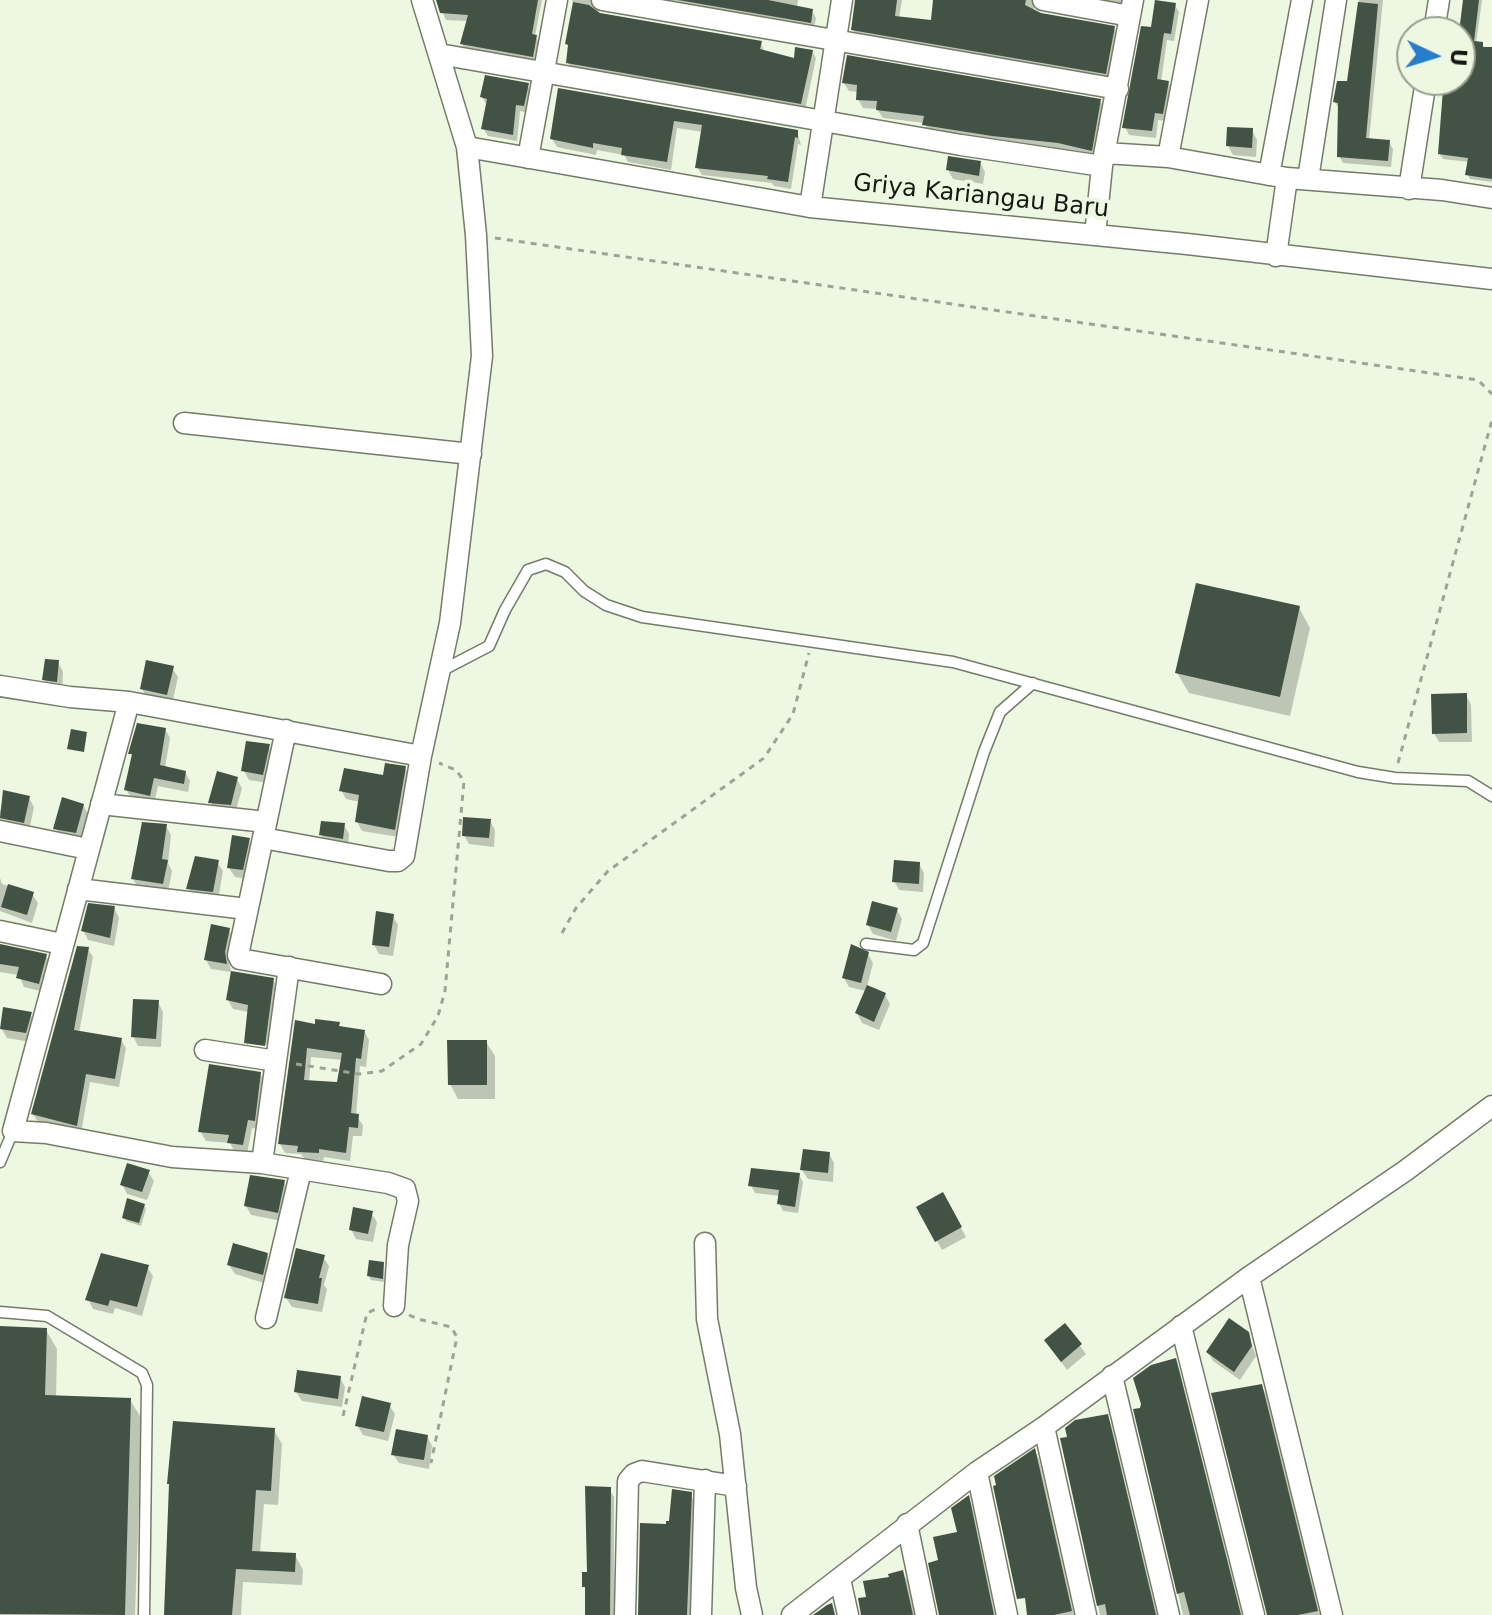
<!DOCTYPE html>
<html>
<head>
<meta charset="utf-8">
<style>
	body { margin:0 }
	#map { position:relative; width:1492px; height:1615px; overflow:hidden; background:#edf7e1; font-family:"DejaVu Sans",sans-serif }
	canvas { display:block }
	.north { position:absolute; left:1396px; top:16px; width:80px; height:80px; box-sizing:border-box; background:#edf7e1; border:2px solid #979e8e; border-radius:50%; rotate:94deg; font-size:22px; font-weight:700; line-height:32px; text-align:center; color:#161911 }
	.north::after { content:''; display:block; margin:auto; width:28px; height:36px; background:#267dca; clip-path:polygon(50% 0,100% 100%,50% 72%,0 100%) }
</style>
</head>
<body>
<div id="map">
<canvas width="1492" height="1615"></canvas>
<div class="north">U</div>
</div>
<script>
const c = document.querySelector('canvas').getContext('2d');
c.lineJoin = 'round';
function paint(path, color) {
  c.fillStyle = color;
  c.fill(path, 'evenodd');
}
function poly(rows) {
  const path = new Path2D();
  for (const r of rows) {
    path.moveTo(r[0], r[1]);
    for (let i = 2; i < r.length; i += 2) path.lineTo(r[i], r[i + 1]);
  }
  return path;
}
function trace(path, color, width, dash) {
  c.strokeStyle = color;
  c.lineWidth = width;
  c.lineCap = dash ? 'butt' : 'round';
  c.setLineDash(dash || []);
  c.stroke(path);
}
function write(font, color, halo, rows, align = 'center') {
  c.font = font + ' "DejaVu Sans",sans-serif';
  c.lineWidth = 8;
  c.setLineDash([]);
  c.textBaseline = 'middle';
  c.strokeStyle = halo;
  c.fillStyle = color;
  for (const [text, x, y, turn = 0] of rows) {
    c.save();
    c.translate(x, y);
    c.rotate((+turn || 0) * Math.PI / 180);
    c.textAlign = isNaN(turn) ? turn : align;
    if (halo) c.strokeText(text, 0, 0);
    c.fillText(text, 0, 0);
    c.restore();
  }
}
paint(poly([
	[437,0,542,0,535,36,540,44,536,63,466,51,462,44,468,21,446,20],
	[572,0,595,0,592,7,594,12,761,43,764,52,795,60,812,51,816,58,805,110,573,70,568,63,574,6],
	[646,0,798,0,797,8,812,11,816,18,814,29],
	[856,0,902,0,899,18,932,22,935,0,1039,0,1034,6,1034,10,1039,14,1114,28,1118,36,1110,81,857,37,853,29],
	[1079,0,1127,0,1124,8],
	[1359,0,1383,0,1369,140,1389,142,1393,149,1391,167,1343,163,1339,156,1339,109,1335,102,1349,83],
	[1464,0,1482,0,1476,43,1482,44,1485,49,1492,49,1492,182,1470,179,1467,174,1469,162,1443,159,1440,154,1451,80,1460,80,1460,32,1449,32,1450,28,1461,29],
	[1175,5,1179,12,1174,41,1167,40,1161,82,1168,82,1172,90,1167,121,1158,120,1156,138,1129,135,1125,127,1153,29],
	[844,83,1100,101,1105,110,1096,158,929,133,925,123,883,118,877,109,863,108,858,99,858,92,849,91],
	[527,85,532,92,528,113,520,111,517,141,488,136,483,128,486,104,482,97],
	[560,91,797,132,801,145,798,144,791,189,774,186,772,183,702,175,697,167,703,132,677,128,671,170,628,162,624,155,597,150,596,155,557,147,552,139],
	[1252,130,1257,140,1256,157,1233,155,1228,146],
	[980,163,985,172,983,184,953,179,948,170],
	[1299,608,1310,628,1290,716,1189,693,1177,673],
	[58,662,63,672,62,690,50,688,44,679],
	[172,668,178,677,172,704,147,698,142,689],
	[1466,695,1471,705,1472,742,1439,742,1434,733],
	[165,729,170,738,165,768,185,772,190,781,188,792,158,786,154,803,131,798,126,789,133,758,131,754],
	[268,746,274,755,268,783,249,780,244,771],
	[405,768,410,777,399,837,362,831,357,822,360,802,346,799,341,790,384,778],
	[236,778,242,788,235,814,216,811,211,802],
	[5,792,29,798,34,807,29,831,4,827,0,821,0,812],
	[83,805,88,814,80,842,61,837,55,828],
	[490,821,495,830,494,847,469,844,464,835],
	[344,825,349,834,348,848,327,844,321,835],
	[166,826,171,835,168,863,172,871,168,892,138,888,133,879],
	[248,840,254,849,247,879,235,877,229,868],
	[217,862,223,871,218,900,194,898,189,888],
	[919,864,924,873,923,892,899,890,894,881],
	[0,878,2,884,32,894,38,903,32,923,0,911],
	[114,908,119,918,114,946,88,940,83,930],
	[897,910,902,919,896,941,873,934,868,925],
	[392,915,398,925,393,956,379,954,374,945],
	[229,930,235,939,229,963,231,972,211,969,206,960],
	[0,946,46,956,51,965,44,992,24,987,19,975,0,972],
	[88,949,93,957,79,1033,121,1040,126,1048,119,1087,90,1082,81,1133,38,1122,33,1114],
	[868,954,873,963,867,987,885,995,890,1004,879,1030,862,1023,857,1013,866,991,849,987,844,978],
	[273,980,278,989,270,1045,248,1042,248,1046,270,1049,269,1054,251,1051,246,1042,249,1012,233,1009,228,1000],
	[158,1002,163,1012,161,1047,138,1046,133,1036],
	[30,1014,36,1023,31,1042,7,1038,1,1028],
	[296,1023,316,1026,338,1024,341,1028,364,1031,369,1040,366,1067,360,1066,356,1116,363,1125,362,1136,353,1136,350,1161,324,1157,323,1161,305,1160,301,1154,285,1153,280,1144],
	[311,1057,343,1060,339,1084,309,1082],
	[486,1042,495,1056,495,1099,458,1099,450,1084],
	[260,1074,266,1083,259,1129,252,1128,247,1154,235,1152,230,1143,206,1141,200,1131],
	[829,1154,834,1163,833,1182,808,1179,802,1170],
	[148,1172,154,1181,147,1200,127,1194,122,1184],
	[799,1175,803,1182,798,1213,783,1211,779,1203,780,1196,755,1193,751,1185],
	[284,1182,289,1191,282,1221,251,1215,246,1206],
	[942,1194,966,1237,942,1250,918,1207],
	[144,1205,146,1209,141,1226,126,1221,124,1217],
	[371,1213,377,1222,373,1242,356,1239,351,1229],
	[267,1254,272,1264,267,1284,235,1274,229,1265],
	[323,1257,329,1266,324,1285,327,1289,322,1312,292,1307,286,1298],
	[383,1264,384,1282,371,1280,369,1276],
	[147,1267,153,1276,142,1316,115,1308,113,1314,93,1309,88,1299],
	[1065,1326,1086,1354,1067,1370,1046,1341],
	[0,1328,46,1330,57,1349,56,1398,130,1400,142,1419,135,1615,0,1615],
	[1248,1334,1256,1356,1240,1380,1213,1361,1208,1352],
	[1175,1360,1179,1368,1242,1615,1183,1615,1136,1410,1141,1409],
	[340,1378,345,1387,342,1407,302,1401,296,1392],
	[1261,1386,1266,1394,1320,1615,1268,1615],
	[389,1405,395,1414,388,1441,363,1435,357,1425],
	[1107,1416,1111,1424,1157,1615,1100,1615,1062,1440],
	[274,1430,282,1444,278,1505,264,1504,260,1553,295,1555,303,1570,302,1585,243,1582,241,1615,165,1615],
	[427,1436,432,1446,429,1469,399,1463,393,1454],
	[1035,1451,1039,1459,1074,1615,1034,1615],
	[609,1489,614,1497,614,1615,587,1615,587,1591,584,1586],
	[690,1494,695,1502,690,1615,639,1615,668,1526],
	[968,1498,972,1505,995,1615,940,1615,941,1562,960,1533],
	[902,1572,907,1580,915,1615,862,1615,868,1598]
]), '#0003');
paint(poly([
	[436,0,538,0,532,34,537,35,533,57,460,44,468,15,440,13],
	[678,0,768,0,813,9,811,23],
	[855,0,897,0,895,16,931,20,933,0,1026,0,1025,5,1041,13,1115,26,1106,74,851,30],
	[1155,0,1176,3,1171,34,1164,33,1157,79,1169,81,1163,114,1155,113,1152,131,1122,128,1141,26,1151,27],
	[1463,0,1479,0,1474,41,1483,42,1483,47,1492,47,1492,179,1465,175,1468,158,1438,154,1443,89,1449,89,1449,80,1460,80,1459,32],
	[573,2,589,5,600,13,762,41,760,49,794,58,795,47,813,50,801,104,566,63,568,45,565,44],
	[1358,2,1378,4,1366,138,1390,140,1388,161,1337,157,1338,103,1333,102,1337,81,1347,81],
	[847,55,1101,99,1092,151,1058,143,992,136,922,125,924,116,876,110,877,101,856,100,857,85,842,83],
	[485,75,529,83,524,106,516,105,513,135,481,129,487,99,480,97],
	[558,88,798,130,798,138,795,137,788,182,767,179,768,176,695,168,702,125,674,121,667,162,621,155,622,148,593,143,593,148,550,139],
	[1227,127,1253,128,1252,148,1226,146],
	[948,156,981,161,979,176,946,170],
	[1196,583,1300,606,1280,697,1175,673],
	[45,659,59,660,57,682,42,680],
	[146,660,174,666,167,695,140,689],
	[1467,693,1467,733,1432,734,1431,694],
	[137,723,166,728,160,765,186,771,184,784,154,778,150,796,124,790,132,754,128,754],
	[71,729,87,732,84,752,67,749],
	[246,741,270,744,263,775,241,771],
	[385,763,406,766,395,830,355,822,359,795,339,791,344,768,383,775],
	[217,771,238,777,231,805,208,803],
	[3,790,30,796,24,823,0,818],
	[62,797,84,804,76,833,53,829],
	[463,817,491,819,489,838,462,836],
	[321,821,345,823,343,839,319,835],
	[142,822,167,824,162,859,168,860,163,884,131,879],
	[232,835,250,838,243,870,227,868],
	[195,856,219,860,213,892,186,889],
	[894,860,920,862,919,884,892,882],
	[8,884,34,892,27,915,1,907],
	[872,901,898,908,891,932,866,925],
	[88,903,115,906,110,938,81,931],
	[376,911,394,914,389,947,372,945],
	[211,924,230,928,225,952,227,964,204,960],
	[0,944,47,954,39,984,16,978,19,967,0,964],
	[851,944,869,952,861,983,842,978],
	[77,946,89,947,74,1030,122,1038,115,1079,86,1074,77,1126,31,1114],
	[231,971,274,978,265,1046,244,1043,248,1005,226,1000],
	[867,985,886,993,874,1022,855,1013],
	[133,999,159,1000,156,1039,131,1037],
	[3,1007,32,1012,26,1033,0,1029],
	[315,1019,340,1022,339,1026,365,1030,361,1059,356,1058,351,1113,359,1114,358,1128,349,1127,346,1153,319,1149,319,1153,297,1152,298,1146,278,1144,295,1020,315,1024],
	[307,1048,342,1053,337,1082,304,1080],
	[447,1040,487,1040,487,1085,448,1085],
	[209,1064,261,1072,255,1121,248,1120,243,1145,227,1143,229,1135,198,1132],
	[803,1149,830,1152,828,1173,800,1170],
	[127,1163,150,1170,142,1192,120,1185],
	[751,1168,800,1173,795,1207,777,1204,779,1190,748,1186],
	[250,1175,285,1180,278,1213,244,1206],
	[943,1192,962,1227,935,1242,916,1207],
	[127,1198,145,1204,139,1223,122,1218],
	[353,1207,373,1211,368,1234,349,1230],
	[233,1243,268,1253,263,1275,227,1265],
	[296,1248,325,1255,319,1278,322,1278,318,1304,284,1298],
	[101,1253,149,1265,137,1307,110,1300,108,1306,85,1300],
	[369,1260,384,1262,383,1279,367,1276],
	[1229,1318,1249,1332,1252,1346,1234,1372,1206,1352],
	[1065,1323,1082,1344,1061,1362,1044,1340],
	[0,1326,47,1328,45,1395,131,1398,125,1615,0,1614],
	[1176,1358,1241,1615,1190,1615,1184,1592,1177,1594,1133,1409,1140,1408,1141,1404,1133,1378,1151,1365],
	[297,1370,341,1376,338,1399,294,1392],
	[1262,1384,1318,1611,1298,1615,1267,1615,1211,1393],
	[362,1396,391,1403,384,1432,355,1426],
	[1108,1414,1156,1615,1107,1615,1105,1604,1097,1606,1060,1438,1067,1437,1065,1428,1075,1420],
	[173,1421,275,1428,271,1491,256,1490,252,1551,296,1553,295,1572,236,1569,232,1615,164,1615,169,1484,167,1484],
	[396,1429,428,1435,424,1460,391,1455],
	[1035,1448,1072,1611,1054,1615,1027,1615,1025,1598,1017,1599,993,1486,996,1485,994,1476],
	[585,1486,611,1487,610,1615,585,1615,585,1587,582,1587,582,1572,587,1572],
	[672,1489,692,1492,687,1615,638,1615,640,1523,666,1524,666,1521,669,1521],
	[969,1495,994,1615,939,1615,928,1563,938,1560,933,1537,957,1532,951,1508],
	[903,1570,913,1615,861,1615,858,1598,866,1597,863,1581,889,1577,888,1574],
	[832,1603,835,1615,813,1615,827,1605]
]), '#425245');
const lane = poly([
	[439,672,489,646,505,610,528,570,546,564,565,572,584,591,606,605,642,617,953,662,1358,772,1395,778,1468,781,1492,796],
	[866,944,914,950,923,943,984,752,1000,712,1033,683],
	[0,1162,13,1131],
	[0,1312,47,1316,142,1373,147,1385,144,1615]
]);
const street = poly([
	[602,0,1118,89],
	[1043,0,1130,16],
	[1434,32,1439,0],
	[439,54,961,145,1102,166],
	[467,147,810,207,1187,244,1492,279],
	[1105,153,1168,157,1287,178,1442,190,1492,198],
	[1168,157,1198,0],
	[528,158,557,0],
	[1269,175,1302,0],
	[1308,179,1336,0],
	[1409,189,1426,80],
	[810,207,842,0],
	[1095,235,1102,166,1133,0],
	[1276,256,1287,178],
	[184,423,471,454],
	[0,686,70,697,129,702],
	[286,730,238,955,240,959,381,984],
	[101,804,266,822],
	[0,831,88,849],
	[263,838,389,861,398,861,404,856,421,756,450,623,482,356,476,235,467,147,422,0],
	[78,889,247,909],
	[0,931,62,944],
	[205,1050,276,1061],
	[262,1163,289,967],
	[705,1243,707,1319,730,1434,746,1588,752,1615],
	[1249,1277,1332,1615],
	[394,1306,398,1245,408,1201,405,1189,388,1183,262,1163,172,1157,46,1133,13,1131,129,702,421,756],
	[266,1318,301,1170],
	[1181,1326,1254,1615],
	[1112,1376,1169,1615],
	[1044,1427,1086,1615],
	[977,1472,1007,1615],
	[907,1524,926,1615],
	[840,1579,848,1615],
	[625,1615,628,1481,634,1474,642,1471,736,1486],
	[701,1615,705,1480],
	[792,1615,977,1472,1044,1427,1249,1277,1405,1171,1492,1106]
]);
trace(lane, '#747c69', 13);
trace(street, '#747c69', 23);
trace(poly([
	[495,238,1478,380,1492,394],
	[1398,763,1492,420],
	[562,933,576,908,608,871,764,758,793,714,809,653],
	[296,1064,359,1074,382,1071,421,1044,438,1016,445,991,464,781,456,770,439,763],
	[409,1315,418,1319,451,1327,457,1337,431,1463],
	[343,1416,367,1313,376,1309]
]), '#9da494', 3, [6, 6]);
trace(lane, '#fff', 10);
trace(street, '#fff', 20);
write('24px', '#161911', '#edf7e1', [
	["Griya Kariangau Baru",981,197,6]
]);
</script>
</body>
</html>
